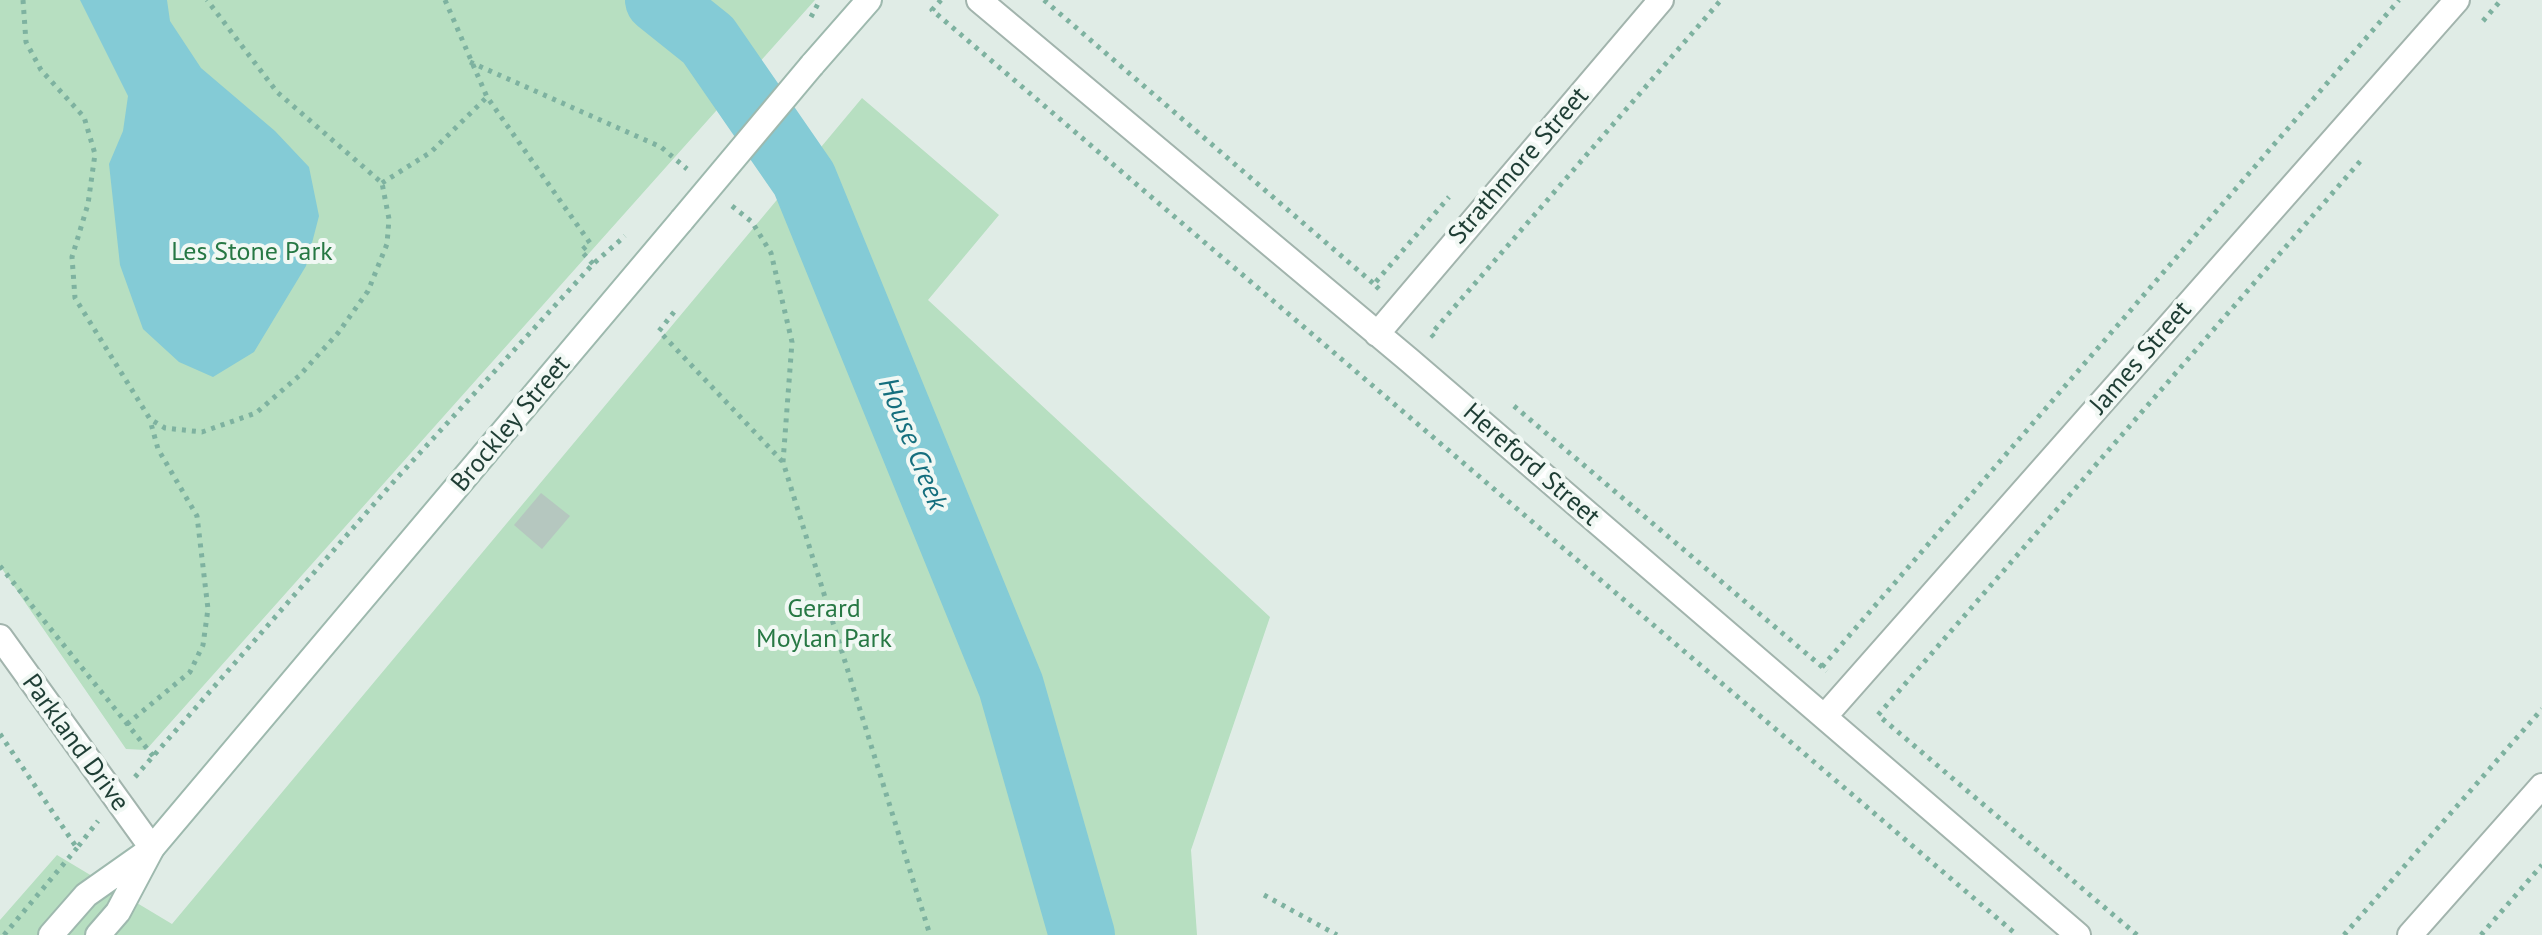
<!DOCTYPE html>
<html>
<head>
<meta charset="utf-8">
<style>
	body { margin:0 }
	canvas { display:block; background:#e0ece6 }
</style>
</head>
<body>
<canvas width="2542" height="935"></canvas>
<script>
const c = document.querySelector('canvas').getContext('2d');
c.lineJoin = 'round';
function paint(path, color) {
  c.fillStyle = color;
  c.fill(path, 'evenodd');
}
function poly(rows) {
  const path = new Path2D();
  for (const r of rows) {
    path.moveTo(r[0], r[1]);
    for (let i = 2; i < r.length; i += 2) path.lineTo(r[i], r[i + 1]);
  }
  return path;
}
function trace(path, color, width, dash) {
  c.strokeStyle = color;
  c.lineWidth = width;
  c.lineCap = dash ? 'butt' : 'round';
  c.setLineDash(dash || []);
  c.stroke(path);
}
function write(font, color, halo, rows, align = 'center') {
  c.font = font + ' "PT Sans",sans-serif';
  c.lineWidth = 8;
  c.setLineDash([]);
  c.textBaseline = 'middle';
  c.strokeStyle = halo;
  c.fillStyle = color;
  for (const [text, x, y, turn = 0] of rows) {
    c.save();
    c.translate(x, y);
    c.rotate((+turn || 0) * Math.PI / 180);
    c.textAlign = isNaN(turn) ? turn : align;
    if (halo) c.strokeText(text, 0, 0);
    c.fillText(text, 0, 0);
    c.restore();
  }
}
paint(poly([
	[0,0,815,0,146,750,126,749,0,566],
	[862,98,999,215,928,300,1270,617,1191,850,1197,935,0,935,0,920,57,855,172,924]
]), '#b7dfc1');
paint(poly([
	[80,0,167,0,170,21,201,68,275,131,309,167,319,216,306,266,254,352,213,377,179,362,143,329,120,265,109,164,123,131,128,96]
]), '#84cbd6');
trace(poly([
	[658,0,708,40,804,179,1011,686,1082,935]
]), '#84cbd6', 66);
paint(poly([
	[541,493,570,516,542,549,514,525]
]), '#b5c7bf');
const minor = poly([
	[979,0,1409,360,2078,935],
	[1377,334,1661,0],
	[1825,716,2457,0]
]);
const tertiary = poly([
	[0,637,152,848],
	[2410,935,2542,786]
]);
const secondary = poly([
	[812,65,869,0],
	[51,935,86,895,147,852],
	[98,935,118,912,152,848,682,220]
]);
trace(minor, '#a2b4ad', 28);
trace(tertiary, '#a2b4ad', 28);
trace(secondary, '#9eb9ae', 28);
trace(poly([
	[23,0,26,42,41,70,84,117,95,154,88,204,72,257,75,298,150,419,165,428,202,432,256,413,300,375,338,333,368,291,387,244,389,219,382,183,277,92,207,0],
	[445,0,487,97,590,243,581,251,593,264],
	[941,0,932,10,2017,935],
	[1044,0,1374,284],
	[811,17,820,0],
	[2483,21,2501,0],
	[470,62,661,147,687,169],
	[382,183,431,152,487,97],
	[732,206,752,222,771,253,792,342,783,462,930,935],
	[1379,289,1374,284,1449,197],
	[674,312,659,331,782,461],
	[1434,337,1431,334,1721,0],
	[1514,406,1827,671],
	[0,566,153,756],
	[1822,667,2399,0],
	[127,724,190,672,203,645,208,609,197,516,158,449,150,420],
	[0,734,77,848,98,821],
	[135,777,396,479,593,264,625,236],
	[1264,895,1337,935],
	[4,935,77,848],
	[2137,935,1878,715,2363,158],
	[2344,935,2542,709],
	[2481,935,2542,865]
]), '#7eb2a0', 5, [4, 6]);
trace(minor, '#fff', 24);
trace(tertiary, '#fff', 24);
trace(secondary, '#fff', 24);
const secondaryBridge = poly([
	[682,220,812,65]
]);
trace(secondaryBridge, '#9eb9ae', 28, []);
trace(secondaryBridge, '#fff', 24);
write('26px', '#1f3e35', '#f1f8f4', [
	["Strathmore Street",1519,166,-49],
	["James Street",2141,358,-49],
	["Brockley Street",511,424,-50],
	["Hereford Street",1531,465,41],
	["Parkland Drive",75,743,54]
]);
write('26px', '#277844', '#f1f8f4', [
	["Les Stone Park",252,253],
	["Gerard",824,610],
	["Moylan Park",824,640]
]);
write('italic 28px', '#156f7e', '#f1f8f4', [
	["House Creek",912,444,68]
]);
</script>
</body>
</html>
